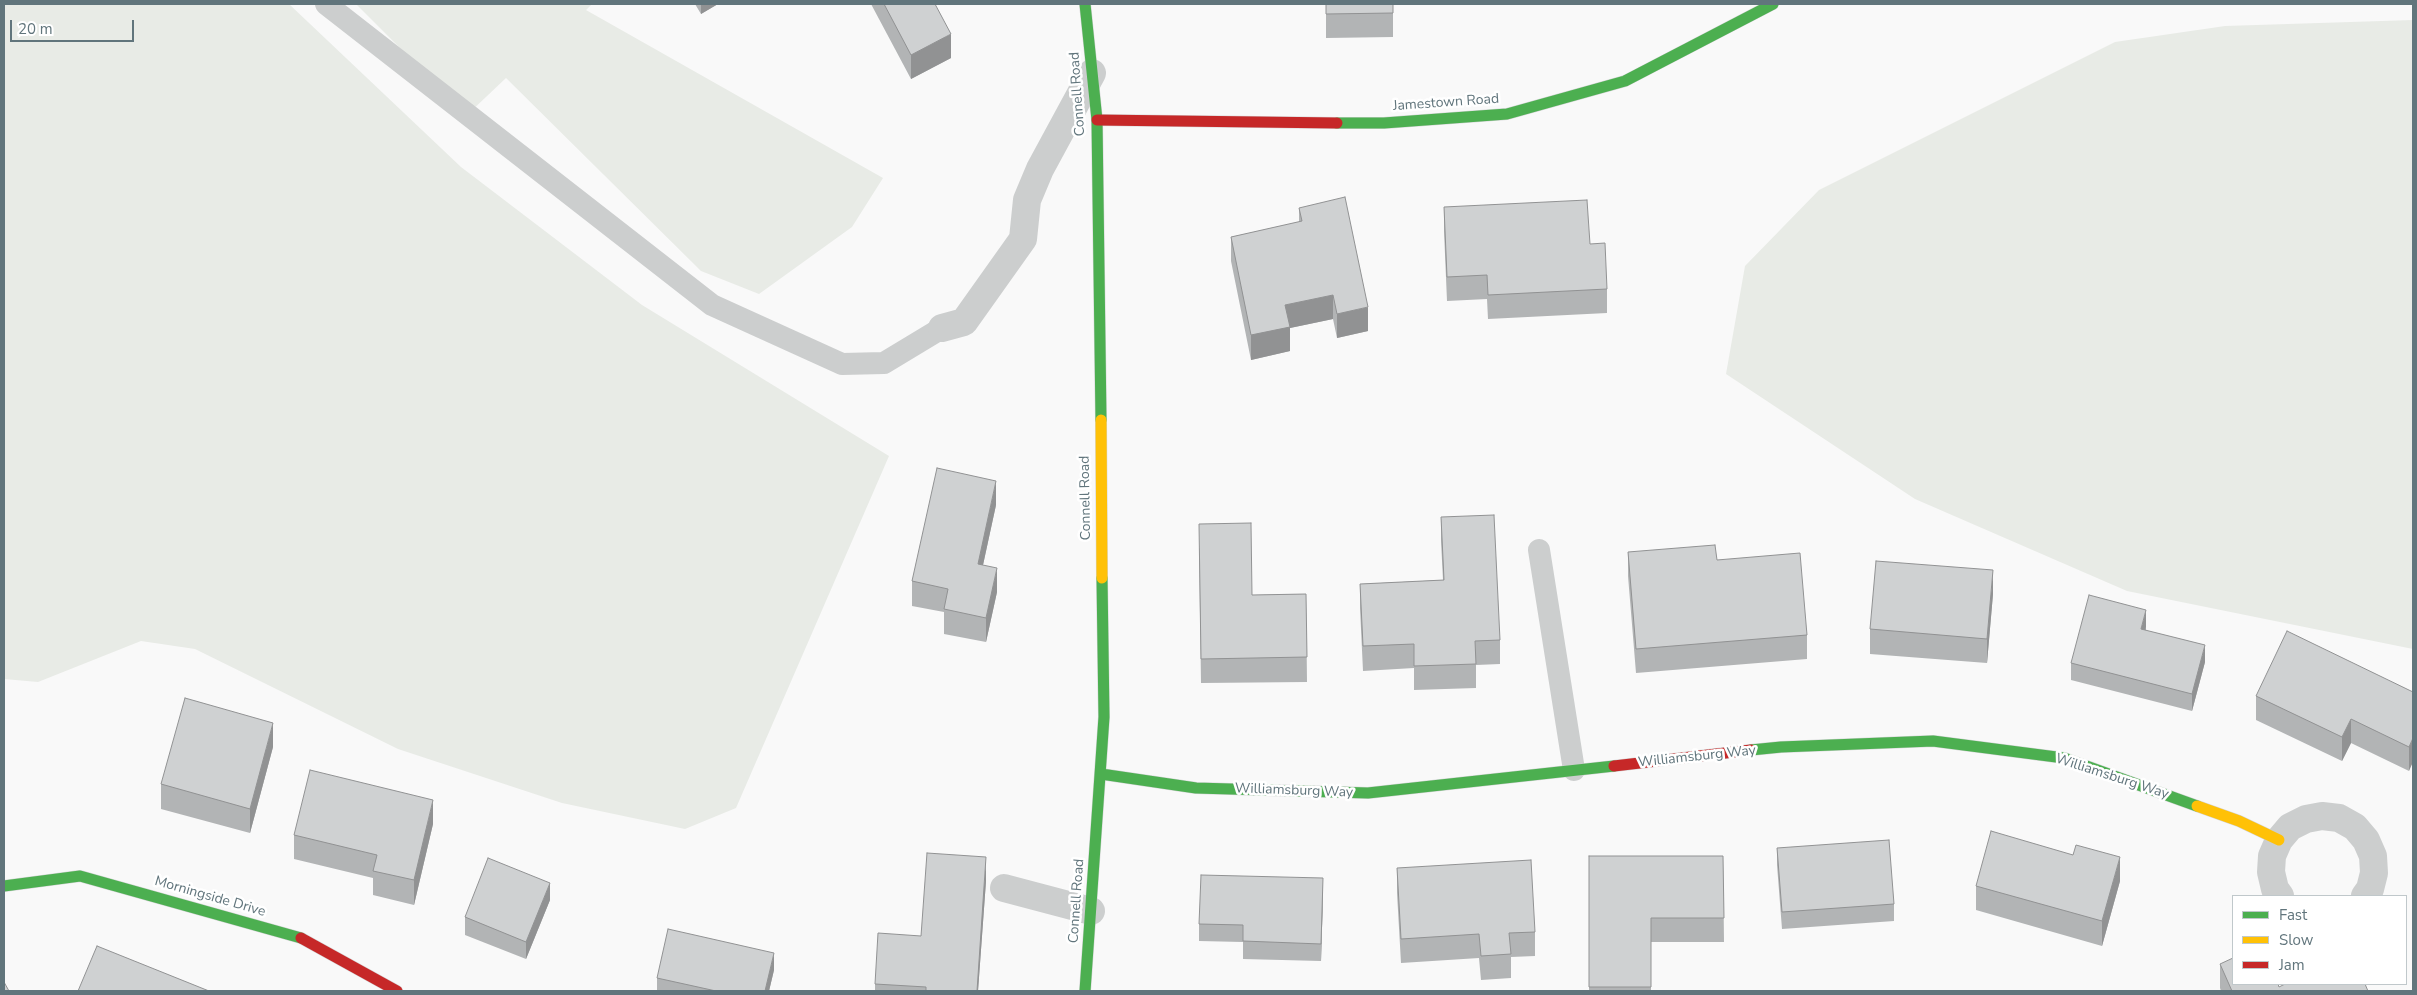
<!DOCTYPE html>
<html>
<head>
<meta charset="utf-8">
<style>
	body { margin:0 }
	#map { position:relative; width:2417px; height:995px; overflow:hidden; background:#f9f9f9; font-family:"Nunito Sans",sans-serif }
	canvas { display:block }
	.frame { position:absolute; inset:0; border:5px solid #61757c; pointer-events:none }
	.legend { position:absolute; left:2232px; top:895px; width:175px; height:90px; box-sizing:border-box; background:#fff; border:1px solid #c0c8cb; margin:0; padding:6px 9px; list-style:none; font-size:15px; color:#61757c }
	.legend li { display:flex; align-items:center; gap:10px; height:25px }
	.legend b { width:25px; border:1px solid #c0c8cb }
	.scale { position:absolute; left:10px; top:20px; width:124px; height:22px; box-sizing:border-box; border:2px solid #61757c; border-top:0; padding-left:6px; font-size:15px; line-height:18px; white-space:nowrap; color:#61757c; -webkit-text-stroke:4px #fff; paint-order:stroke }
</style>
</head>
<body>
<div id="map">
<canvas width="2417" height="995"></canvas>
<div class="frame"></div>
<ul class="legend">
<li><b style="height:6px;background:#4caf50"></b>Fast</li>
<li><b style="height:6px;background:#ffc107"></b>Slow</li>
<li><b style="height:6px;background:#c62828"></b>Jam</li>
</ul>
<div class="scale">20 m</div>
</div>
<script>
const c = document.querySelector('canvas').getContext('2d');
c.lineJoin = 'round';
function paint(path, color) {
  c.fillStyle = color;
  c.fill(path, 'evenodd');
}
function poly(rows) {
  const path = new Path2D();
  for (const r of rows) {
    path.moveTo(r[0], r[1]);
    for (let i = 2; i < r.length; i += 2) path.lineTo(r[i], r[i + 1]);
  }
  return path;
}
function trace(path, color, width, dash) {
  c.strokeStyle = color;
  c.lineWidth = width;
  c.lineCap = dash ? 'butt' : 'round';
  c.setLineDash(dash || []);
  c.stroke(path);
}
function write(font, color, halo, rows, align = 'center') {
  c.font = font + ' "Nunito Sans",sans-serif';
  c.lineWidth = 5;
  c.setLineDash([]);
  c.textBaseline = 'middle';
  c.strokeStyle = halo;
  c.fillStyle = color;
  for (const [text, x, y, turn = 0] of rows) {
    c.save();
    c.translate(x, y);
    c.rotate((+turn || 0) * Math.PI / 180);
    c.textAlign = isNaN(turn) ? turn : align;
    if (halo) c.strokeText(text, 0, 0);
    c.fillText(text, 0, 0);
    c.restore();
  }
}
paint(poly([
	[4,4,289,4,461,167,642,305,889,456,736,808,685,829,562,803,398,749,195,649,141,641,38,682,4,679],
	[356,4,592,4,586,10,883,178,852,227,759,294,701,271,506,78,467,115],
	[2413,20,2413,649,2127,591,1915,499,1726,374,1745,266,1819,190,2115,42,2225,26]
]), '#e8ebe6');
const fast = poly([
	[1085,4,1097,120,1101,420],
	[1337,123,1384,123,1507,114,1625,81,1773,4],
	[1751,750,1781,747,1933,741,2064,758,2197,806],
	[1101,774,1196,788,1368,793,1614,766],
	[4,886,80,876,301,938],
	[1085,991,1104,717,1102,578]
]);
const slow = poly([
	[1101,420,1102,578],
	[2197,806,2239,821,2279,840]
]);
const jam = poly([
	[1097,120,1337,123],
	[1614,766,1751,750],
	[301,938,397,991]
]);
trace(fast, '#d4d5d6', 12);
trace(slow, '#d4d5d6', 12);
trace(jam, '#d4d5d6', 12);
trace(poly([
	[326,4,712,305,842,364,884,363,942,328],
	[1539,550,1574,770]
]), '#cccece', 22);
trace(poly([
	[942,328,964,322,1023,239,1027,200,1040,169,1092,73],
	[1004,888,1091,911],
	[2280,896,2275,889,2271,872,2272,856,2279,840,2290,827,2306,819,2322,816,2339,818,2355,827,2366,840,2373,856,2374,873,2370,889,2365,896]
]), '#cccece', 28);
trace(fast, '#4caf50', 11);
trace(slow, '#ffc107', 11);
trace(jam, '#c62828', 11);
paint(poly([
	[695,4,718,4,701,14],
	[871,4,935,4,951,58,911,79],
	[1326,4,1393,4,1393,37,1326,38],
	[1444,207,1590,244,1607,289,1607,313,1488,319,1487,299,1447,301,1444,231],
	[1299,208,1368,331,1337,338,1333,319,1290,328,1290,351,1251,360,1231,261,1231,237,1299,222],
	[996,505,983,565,997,592,986,642,944,634,944,612,912,606,912,581],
	[1441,517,1500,640,1500,664,1476,665,1476,688,1414,690,1414,668,1363,671,1360,608,1360,584,1443,580,1441,541],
	[1199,548,1252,595,1306,594,1307,682,1201,683],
	[1628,552,1717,560,1807,635,1807,659,1636,673,1628,576],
	[1993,594,1987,663,1870,654,1870,629],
	[2146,627,2146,630,2205,662,2192,711,2071,680,2071,663],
	[2413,692,2409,771,2351,743,2342,761,2256,720,2256,696],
	[273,747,250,833,161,809,161,784],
	[433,824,414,905,373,895,373,878,294,859,294,835],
	[1777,848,1894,904,1894,921,1782,929,1777,865],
	[1589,856,1723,856,1724,942,1651,942,1651,991,1589,991],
	[1397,868,1535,932,1535,956,1511,957,1511,978,1481,980,1479,958,1401,963,1397,893],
	[986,881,978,991,875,991,875,984,921,936],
	[2120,881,2102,946,1976,910,1976,886],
	[1323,895,1321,961,1243,959,1243,942,1199,941,1199,924],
	[550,900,526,959,465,935,465,917],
	[2220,964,2279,987,2368,991,2221,991,2220,988],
	[774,970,769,991,657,991,657,978]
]), '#b2b4b5');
paint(poly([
	[703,4,718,4,701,14,701,5],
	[951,34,951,58,911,79,911,55],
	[1333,295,1333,319,1290,328,1290,351,1251,360,1251,335,1285,305],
	[1368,307,1368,331,1337,338,1337,314],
	[996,481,996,505,978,588,978,564],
	[997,568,997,592,986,642,986,618],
	[1993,570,1993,594,1987,663,1987,639],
	[2146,610,2146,627,2141,646,2141,629],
	[2205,645,2205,662,2192,711,2192,694],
	[2351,719,2351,743,2342,761,2342,737],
	[273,723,273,747,250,833,250,809],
	[2413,738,2413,762,2409,771,2409,747],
	[433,800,433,824,414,905,414,880],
	[986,857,986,881,978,991,977,991],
	[2120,857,2120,881,2102,946,2102,921],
	[1323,878,1323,895,1321,961,1321,944],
	[550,883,550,900,526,959,526,942],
	[774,953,774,970,769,991,765,991]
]), '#919293');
const building = poly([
	[884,4,935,4,951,34,911,55,884,4],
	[1326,4,1393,4,1393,13,1326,14,1326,4],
	[1345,197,1368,307,1337,314,1333,295,1285,305,1290,327,1251,335,1231,237,1302,221,1299,208,1345,197],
	[1587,200,1590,244,1605,243,1607,289,1488,295,1487,275,1447,277,1444,207,1587,200],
	[937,468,996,481,978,564,997,568,986,618,944,609,948,589,912,581,937,468],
	[1494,515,1500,640,1475,641,1476,664,1414,666,1414,644,1363,646,1360,584,1444,580,1441,517,1494,515],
	[1251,523,1252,595,1306,594,1307,657,1201,659,1199,524,1251,523],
	[1715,545,1717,560,1800,553,1807,635,1636,649,1628,552,1715,545],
	[1876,561,1993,570,1987,639,1870,629,1876,561],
	[2089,595,2146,610,2141,629,2205,645,2192,694,2071,663,2089,595],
	[2287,631,2413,692,2413,738,2409,747,2351,719,2342,737,2256,696,2287,631],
	[185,698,273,723,250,809,161,784,185,698],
	[310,770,433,800,414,880,373,871,377,855,294,835,310,770],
	[1991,831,2073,855,2076,845,2120,857,2102,921,1976,886,1991,831],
	[1889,840,1894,904,1782,912,1777,848,1889,840],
	[927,853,986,857,977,991,926,991,926,987,875,984,878,933,921,936,927,853],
	[1589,856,1723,856,1724,918,1651,918,1651,987,1589,987,1589,856],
	[488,858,550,883,526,942,465,917,488,858],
	[1531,860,1535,932,1509,933,1511,954,1481,956,1479,934,1401,939,1397,868,1531,860],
	[1201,875,1323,878,1321,944,1243,941,1243,925,1199,924,1201,875],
	[668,929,774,953,765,991,716,991,657,978,668,929],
	[97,946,209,991,78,991,97,946],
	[2233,958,2233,984,2278,984,2279,987,2285,984,2365,984,2368,991,2232,991,2220,964,2233,958],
	[4,982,9,991,4,991,4,982]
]);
paint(building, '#cfd1d2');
trace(building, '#919293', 1);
write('14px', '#61757c', '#fff', [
	["Connell Road",1078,94,-94],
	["Jamestown Road",1446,103,-4],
	["Connell Road",1086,498,-91],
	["Williamsburg Way",1697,757,-6],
	["Williamsburg Way",2112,777,18],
	["Williamsburg Way",1294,791,2],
	["Morningside Drive",210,897,16],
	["Connell Road",1077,901,-86]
]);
</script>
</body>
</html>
